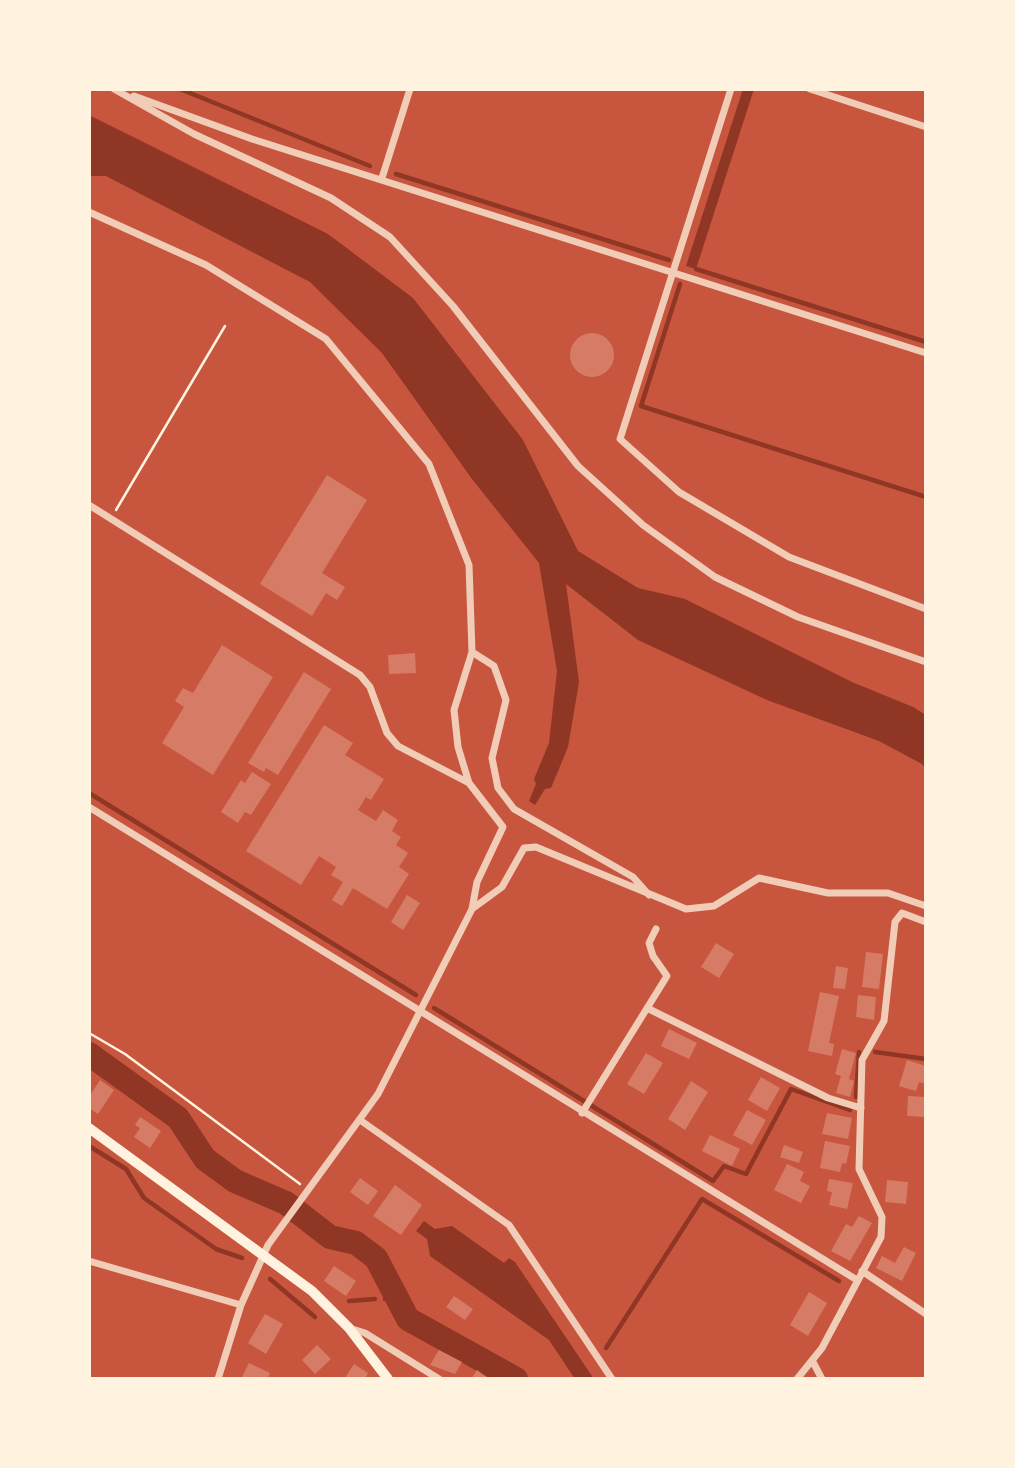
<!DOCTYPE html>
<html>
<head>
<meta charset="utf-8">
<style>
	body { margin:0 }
	#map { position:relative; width:1015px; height:1468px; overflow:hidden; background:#c8553d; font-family:Rubik,sans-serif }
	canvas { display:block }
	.frame { position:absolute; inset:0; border:91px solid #fff3e0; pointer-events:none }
</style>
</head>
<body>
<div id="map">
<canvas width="1015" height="1468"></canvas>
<div class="frame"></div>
</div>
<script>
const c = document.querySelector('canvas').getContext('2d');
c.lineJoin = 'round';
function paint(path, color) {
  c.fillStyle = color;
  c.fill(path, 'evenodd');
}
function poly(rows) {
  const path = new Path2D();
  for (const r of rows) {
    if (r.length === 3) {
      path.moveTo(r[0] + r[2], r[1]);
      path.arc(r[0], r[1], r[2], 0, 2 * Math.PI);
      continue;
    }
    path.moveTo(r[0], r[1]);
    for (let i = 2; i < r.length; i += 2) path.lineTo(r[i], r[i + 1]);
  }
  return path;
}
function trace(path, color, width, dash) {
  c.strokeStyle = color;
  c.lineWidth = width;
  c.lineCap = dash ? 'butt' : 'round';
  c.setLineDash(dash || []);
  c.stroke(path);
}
paint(poly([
	[743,89,754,89,696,269,686,266],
	[89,115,328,234,413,298,523,440,578,551,638,588,685,599,852,682,913,707,926,715,926,769,922,764,879,741,767,700,638,640,566,584,579,682,568,747,551,788,545,789,535,805,529,801,536,784,534,779,549,743,557,671,539,563,472,479,382,353,310,282,106,176,89,176],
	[424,1221,435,1229,452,1226,504,1263,509,1258,515,1262,594,1379,575,1379,549,1340,430,1256,427,1239,416,1231]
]), '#8f3625');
trace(poly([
	[180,89,370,166],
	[396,174,669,260],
	[696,269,926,342],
	[680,284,641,406,926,497],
	[89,793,416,995],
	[434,1008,713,1181,724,1166,746,1174,791,1089,850,1110],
	[875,1052,926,1059],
	[856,1097,859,1052],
	[89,1146,126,1169,144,1198,216,1249,242,1258],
	[270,1279,315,1317],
	[385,1299,396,1298],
	[349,1301,375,1299],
	[606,1348,702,1199,839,1281]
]), '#8f3625', 4.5);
trace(poly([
	[89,1054,178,1118,205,1159,235,1181,286,1203,330,1237,356,1243,376,1258,408,1319,516,1379]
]), '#8f3625', 24);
paint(poly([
	[592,355,22],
	[327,475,367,500,322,573,345,587,337,600,326,593,312,616,260,584],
	[222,645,273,677,213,775,162,743,184,707,175,701,183,688,193,693],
	[415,653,416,673,389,674,388,655],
	[304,672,331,689,278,775,266,768,264,772,248,763],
	[324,725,353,743,345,755,384,779,371,800,366,797,358,810,376,821,383,810,398,820,392,831,401,837,396,845,408,853,399,867,409,874,387,909,353,888,342,906,332,900,343,882,331,875,336,867,319,856,301,885,246,851],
	[252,772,271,784,251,815,245,812,238,823,221,812,241,780,245,783],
	[407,895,420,903,403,930,391,922],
	[716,943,734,954,719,978,701,967],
	[866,952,883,954,879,989,862,987],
	[836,966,848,968,845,989,833,988],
	[820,992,839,996,829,1043,834,1044,832,1056,808,1051],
	[858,995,876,997,874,1020,856,1017],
	[669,1029,697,1043,689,1059,661,1046],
	[842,1049,856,1053,849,1079,854,1081,850,1097,836,1093,841,1076,835,1074],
	[646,1053,663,1063,644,1094,627,1084],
	[907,1060,926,1066,926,1084,919,1082,916,1091,899,1086],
	[761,1077,780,1088,767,1111,748,1100],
	[100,1080,114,1090,98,1114,89,1108,89,1097],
	[691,1081,708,1092,685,1130,668,1119],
	[908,1096,926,1097,926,1117,907,1116],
	[747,1110,766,1120,752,1145,733,1135],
	[827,1113,852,1118,848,1139,822,1134],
	[140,1117,161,1131,150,1148,134,1137,140,1128,135,1125],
	[710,1135,740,1149,732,1166,702,1151],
	[825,1141,850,1146,846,1164,842,1163,840,1172,820,1168],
	[784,1145,803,1152,799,1163,780,1157],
	[787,1164,804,1172,800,1181,810,1186,801,1203,774,1190],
	[360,1178,378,1191,368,1205,350,1192],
	[829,1179,853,1183,847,1209,829,1205,832,1192,827,1191],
	[887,1180,908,1182,906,1204,885,1202],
	[395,1185,422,1205,401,1235,373,1216],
	[859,1216,872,1223,850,1261,831,1251,846,1224,852,1227],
	[904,1247,916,1253,902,1281,876,1268,882,1256,895,1263],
	[334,1266,356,1281,346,1296,324,1281],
	[809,1292,827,1303,808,1336,790,1325],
	[454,1296,473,1309,465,1320,446,1307],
	[265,1314,283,1324,266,1354,248,1343],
	[317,1345,331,1359,315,1374,302,1360],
	[439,1350,462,1362,455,1374,430,1365],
	[249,1363,270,1373,267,1379,241,1379],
	[354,1364,368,1373,365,1379,345,1378],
	[477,1370,489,1379,471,1379]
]), '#d67c66');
trace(poly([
	[116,510,225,326],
	[89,1033,125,1054,300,1184]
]), '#fff3e0', 2.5);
trace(poly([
	[114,89,194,134,331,198,390,237,453,306,578,466,643,525,715,577,798,617,926,662],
	[731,89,620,439,679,492,789,557,926,609],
	[810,89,926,127],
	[134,96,252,139,926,353],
	[382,178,410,89],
	[89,212,206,265,326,339,429,464,469,565,472,652,454,710,458,747,469,783,503,827,477,882,472,909,378,1094,268,1245,241,1305,218,1379],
	[89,505,360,675,370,687,387,733,398,746,469,783],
	[472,652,494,666,506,700,492,758,498,788,514,809,633,877,649,895],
	[89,807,857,1280],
	[472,909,502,887,524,848,536,847,686,909,714,906,759,878,828,893,888,893,926,906],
	[647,1008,828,1098,861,1108],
	[582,1113,667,976,653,956,649,943,656,929],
	[360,1120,509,1225,612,1379],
	[89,1261,241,1305],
	[862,1271,926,1314],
	[349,1328,365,1333,439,1379],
	[813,1362,822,1379],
	[797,1379,822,1348,881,1237,882,1217,859,1169,862,1060,884,1021,895,922,902,913,926,922]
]), '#f1ccb7', 7);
trace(poly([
	[89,1128,312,1291,349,1328,388,1379]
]), '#fff3e0', 10);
</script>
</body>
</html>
